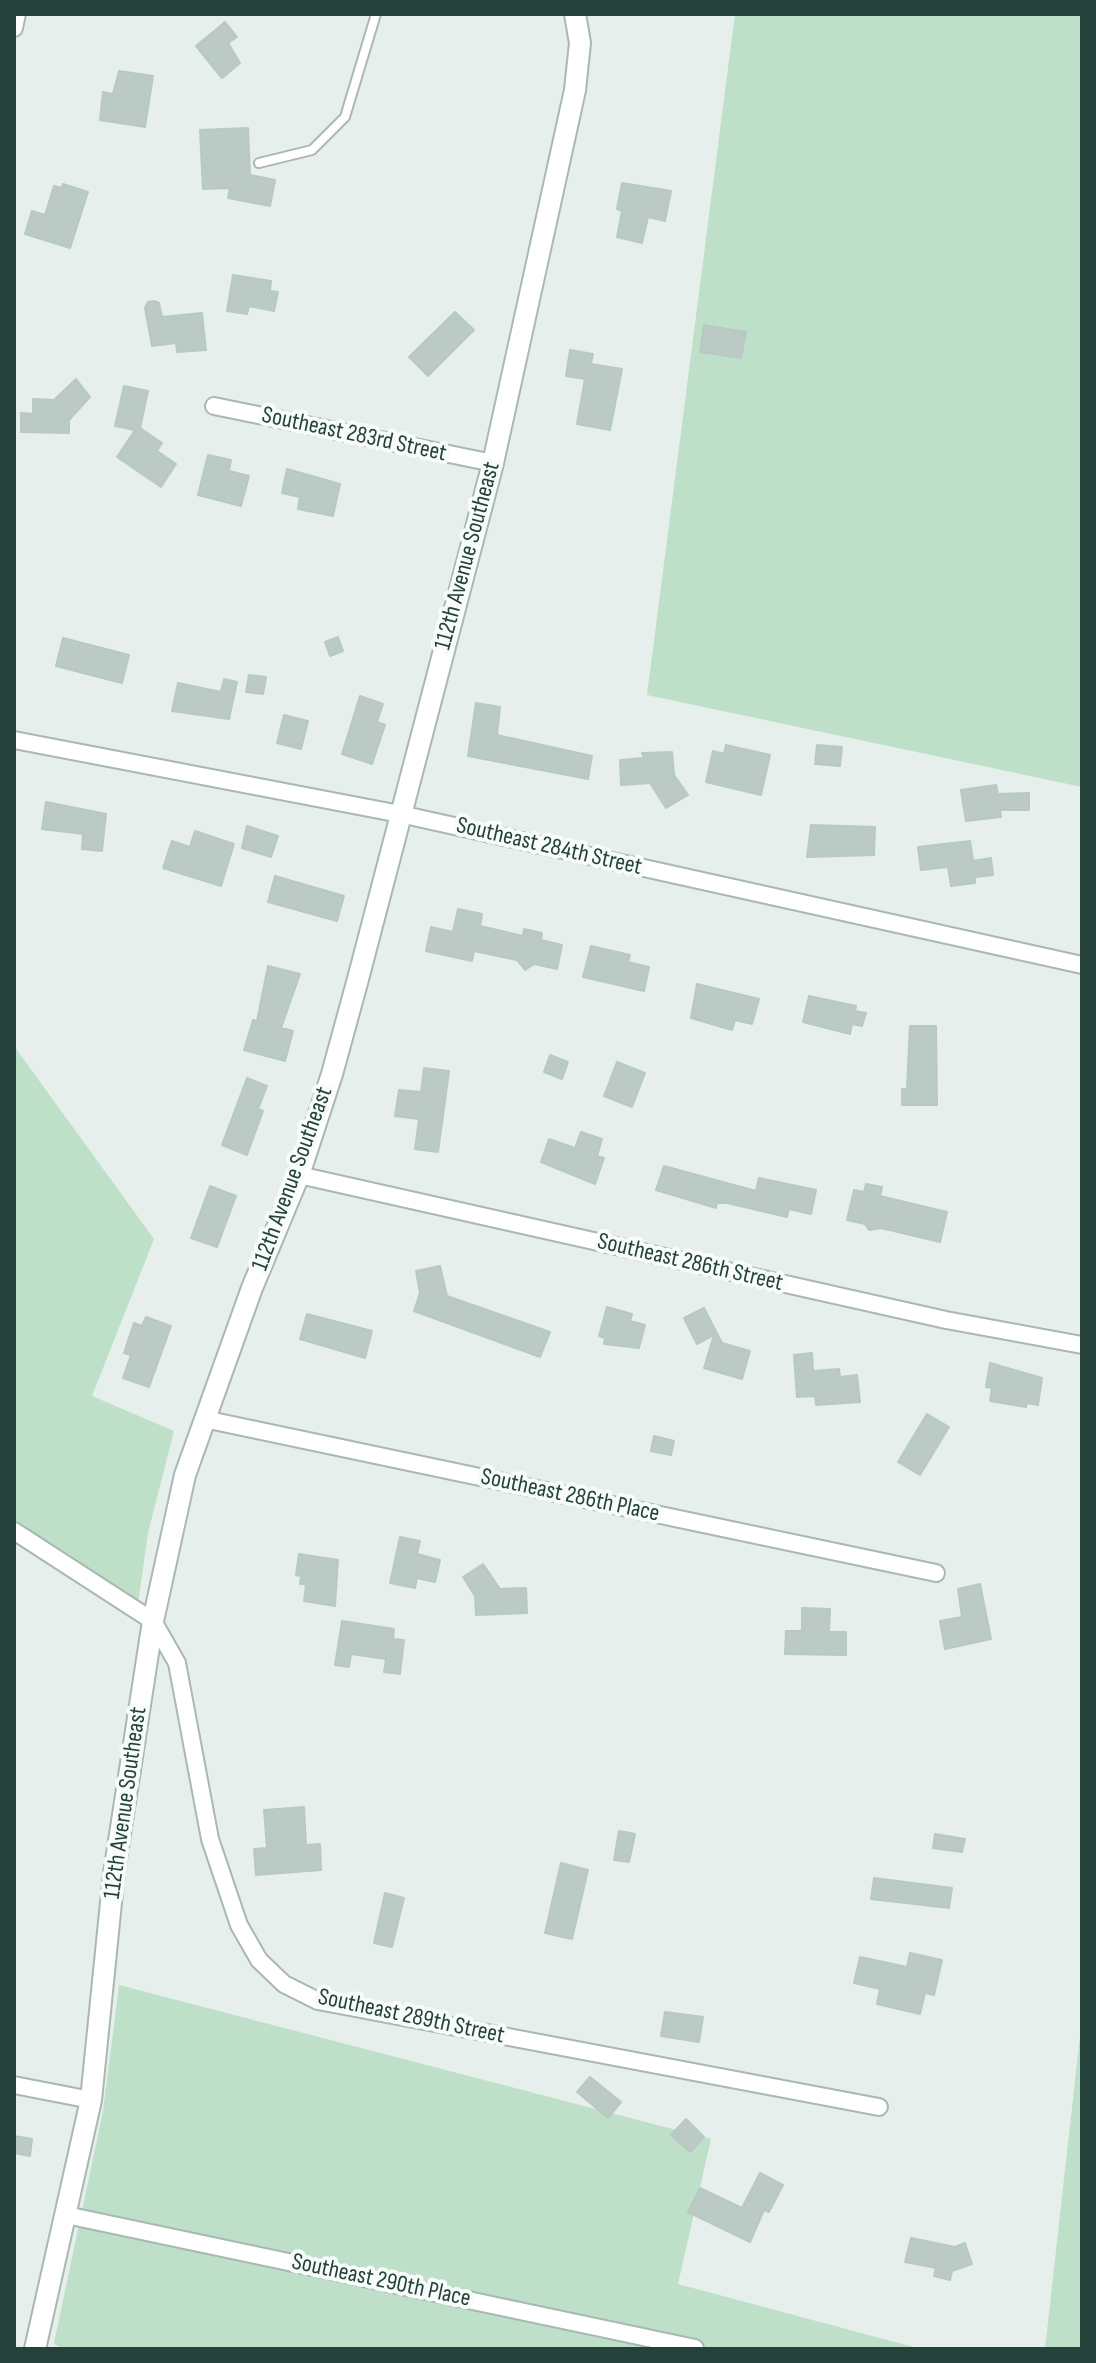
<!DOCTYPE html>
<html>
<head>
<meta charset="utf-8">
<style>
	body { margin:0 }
	#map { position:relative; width:1096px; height:2363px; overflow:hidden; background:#e6efeb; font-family:"Sofia Sans Condensed",sans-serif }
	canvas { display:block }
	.frame { position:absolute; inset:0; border:16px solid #24423a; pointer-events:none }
</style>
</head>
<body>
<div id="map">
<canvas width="1096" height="2363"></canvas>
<div class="frame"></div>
</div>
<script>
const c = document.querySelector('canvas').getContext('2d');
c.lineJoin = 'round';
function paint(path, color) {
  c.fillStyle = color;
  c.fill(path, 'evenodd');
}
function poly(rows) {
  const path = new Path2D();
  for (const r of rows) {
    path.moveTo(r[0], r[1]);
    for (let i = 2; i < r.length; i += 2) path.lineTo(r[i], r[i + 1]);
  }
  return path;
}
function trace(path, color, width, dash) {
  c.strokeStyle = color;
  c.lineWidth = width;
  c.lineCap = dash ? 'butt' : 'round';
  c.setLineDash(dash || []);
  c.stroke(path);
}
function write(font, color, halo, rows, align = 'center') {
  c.font = font + ' "Sofia Sans Condensed",sans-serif';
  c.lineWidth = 8;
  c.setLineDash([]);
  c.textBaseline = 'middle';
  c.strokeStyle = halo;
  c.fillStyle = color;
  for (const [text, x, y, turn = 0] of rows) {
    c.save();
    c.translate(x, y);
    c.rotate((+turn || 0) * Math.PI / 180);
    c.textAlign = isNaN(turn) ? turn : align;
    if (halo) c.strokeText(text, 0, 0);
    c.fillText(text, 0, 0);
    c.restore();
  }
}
paint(poly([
	[735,14,1082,14,1082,787,647,695],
	[14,1046,154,1239,92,1396,174,1431,148,1533,137,1611,14,1527],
	[119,1985,711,2139,678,2284,921,2349,61,2349,54,2343,103,2111],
	[1082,2018,1082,2349,1045,2349]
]), '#bfe0c8');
const building = poly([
	[225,22,237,37,228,43,240,63,222,78,196,46,225,22],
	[119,71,153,76,145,127,100,120,103,92,113,94,119,71],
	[248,128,250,175,275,180,270,206,228,198,230,188,203,189,200,130,248,128],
	[622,183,671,191,665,221,648,217,642,243,617,237,622,211,617,209,622,183],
	[63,184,88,192,70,248,25,234,32,211,45,215,54,186,62,188,63,184],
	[233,275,271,281,270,291,278,292,274,311,249,306,247,314,227,311,233,275],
	[154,301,159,303,162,317,202,313,206,350,177,352,176,343,152,346,145,308,148,302,154,301],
	[455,312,474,330,428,376,409,357,455,312],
	[704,325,746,332,741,358,700,352,704,325],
	[570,350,593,354,591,364,622,369,610,430,577,424,585,379,566,376,570,350],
	[76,379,90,397,69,420,69,433,21,432,21,413,33,414,33,399,54,400,76,379],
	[124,386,148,391,140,428,162,443,157,451,176,464,161,487,117,457,135,430,115,426,124,386],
	[208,455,231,460,229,471,249,476,241,506,198,495,208,455],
	[287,469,340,484,333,516,298,509,300,497,282,493,287,469],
	[338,637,343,651,330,656,325,642,338,637],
	[63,638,129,655,122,683,56,666,63,638],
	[249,675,266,677,263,694,246,692,249,675],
	[224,679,237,682,229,719,172,711,178,683,221,692,224,679],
	[360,696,383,704,377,722,385,725,372,764,342,754,360,696],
	[476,703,500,707,497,735,592,756,588,779,468,756,476,703],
	[284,715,308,721,301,749,277,743,284,715],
	[726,745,770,755,761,795,706,782,713,751,724,754,726,745],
	[817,745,842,747,840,766,815,764,817,745],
	[672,752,674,775,688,795,666,808,650,783,621,785,620,760,644,758,642,753,672,752],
	[996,785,998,794,1029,793,1029,810,1000,810,1001,817,966,821,961,790,996,785],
	[46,802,106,814,102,851,82,849,83,834,42,829,46,802],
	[811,825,875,827,874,855,807,857,811,825],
	[247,826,278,836,271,857,242,848,247,826],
	[195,831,234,844,221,886,163,868,172,841,190,847,195,831],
	[970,841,973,861,991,858,993,875,975,877,975,883,951,886,948,867,921,870,918,847,970,841],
	[275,876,344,896,337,921,268,902,275,876],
	[458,909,482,914,480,926,523,936,524,929,542,933,541,940,562,945,557,969,534,964,525,970,517,960,474,951,472,961,426,951,431,927,453,932,458,909],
	[591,946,630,955,628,962,649,967,644,991,583,977,591,946],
	[268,966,300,974,281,1028,293,1031,285,1061,244,1050,253,1020,257,1021,268,966],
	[697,984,759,999,752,1024,735,1020,732,1030,691,1018,697,984],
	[809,996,856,1006,855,1011,866,1013,862,1026,852,1024,850,1034,803,1022,809,996],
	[910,1026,936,1026,937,1105,902,1105,902,1089,907,1089,910,1026],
	[550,1055,568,1062,562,1079,544,1072,550,1055],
	[617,1062,645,1073,632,1107,604,1096,617,1062],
	[424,1068,449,1071,438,1152,415,1149,419,1119,395,1116,399,1090,421,1092,424,1068],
	[247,1078,267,1086,258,1109,263,1111,247,1155,222,1145,247,1078],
	[581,1132,602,1139,597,1156,604,1158,595,1184,541,1162,549,1139,575,1148,581,1132],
	[664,1166,756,1191,759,1178,816,1190,811,1214,789,1209,787,1217,727,1203,717,1203,716,1208,656,1190,664,1166],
	[866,1184,882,1187,880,1196,947,1212,940,1242,881,1228,869,1230,865,1224,847,1220,854,1190,864,1192,866,1184],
	[210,1186,236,1196,217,1247,191,1238,210,1186],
	[440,1266,447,1296,550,1332,540,1357,414,1311,420,1293,416,1271,440,1266],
	[607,1307,632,1314,630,1321,645,1325,639,1348,604,1344,605,1338,599,1336,607,1307],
	[704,1308,722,1343,750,1351,742,1379,704,1368,714,1335,697,1344,684,1318,704,1308],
	[307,1314,372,1331,365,1358,300,1339,307,1314],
	[146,1317,171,1326,149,1387,123,1378,131,1355,124,1353,134,1323,142,1326,146,1317],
	[812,1353,813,1371,839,1369,840,1377,857,1375,860,1402,816,1405,815,1396,797,1397,794,1355,812,1353],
	[990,1363,1042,1378,1038,1405,1027,1403,1026,1407,990,1401,992,1388,986,1387,990,1363],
	[927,1414,949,1427,920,1475,898,1462,927,1414],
	[654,1436,674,1441,671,1455,651,1451,654,1436],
	[400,1537,420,1541,417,1554,440,1560,435,1582,417,1578,415,1588,390,1583,400,1537],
	[299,1554,338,1560,335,1606,304,1601,306,1584,300,1584,301,1576,296,1575,299,1554],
	[483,1564,500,1589,526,1588,527,1613,476,1615,475,1596,463,1577,483,1564],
	[980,1584,991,1639,945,1649,940,1621,962,1617,958,1589,980,1584],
	[802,1608,830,1609,829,1632,846,1632,846,1655,785,1654,786,1631,802,1631,802,1608],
	[342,1621,394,1629,393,1639,404,1640,400,1674,384,1672,386,1659,351,1654,349,1667,335,1665,342,1621],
	[304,1807,306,1845,320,1844,321,1870,256,1875,254,1849,267,1848,264,1810,304,1807],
	[619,1831,635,1834,629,1862,614,1860,619,1831],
	[935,1834,965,1839,962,1852,933,1848,935,1834],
	[561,1863,588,1870,572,1939,545,1933,561,1863],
	[874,1878,952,1888,949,1908,871,1899,874,1878],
	[385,1893,404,1898,392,1947,374,1943,385,1893],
	[910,1953,942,1960,934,1995,925,1993,920,2014,877,2004,880,1989,854,1983,860,1957,907,1967,910,1953],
	[665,2012,703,2017,699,2042,661,2036,665,2012],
	[590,2077,621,2102,608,2118,577,2092,590,2077],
	[686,2119,704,2137,690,2152,671,2135,686,2119],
	[14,2136,32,2139,30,2156,14,2153,14,2136],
	[760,2173,783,2185,769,2212,764,2210,750,2242,688,2212,700,2188,742,2208,760,2173],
	[911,2238,955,2247,965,2243,972,2264,952,2271,950,2280,934,2276,936,2268,905,2262,911,2238]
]);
paint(building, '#bbcac4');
trace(building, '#b8c9c2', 2);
const service = poly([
	[259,163,312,150,345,117,376,14]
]);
const minor = poly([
	[14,28,17,14],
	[214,406,493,463],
	[14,740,400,814,1082,965],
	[299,1175,946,1320,1082,1345],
	[204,1419,936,1573],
	[14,1531,153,1621,177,1663,210,1839,239,1925,259,1960,284,1984,318,2001,879,2107],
	[14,2085,91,2100],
	[66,2215,695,2348]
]);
const tertiary = poly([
	[35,2349,91,2100,114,1873,153,1621,185,1475,252,1288,299,1175,332,1074,358,979,493,463,575,90,580,43,575,14]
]);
trace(service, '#a8b8b2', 12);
trace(minor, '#a8b8b2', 20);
trace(tertiary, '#a8b8b2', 24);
trace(service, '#fff', 8);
trace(minor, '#fff', 16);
trace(tertiary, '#fff', 20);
write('24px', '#24423a', '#f7fbf9', [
	["Southeast 283rd Street",354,435,12],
	["112th Avenue Southeast",468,556,-75],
	["Southeast 284th Street",549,847,13],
	["112th Avenue Southeast",293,1179,-70],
	["Southeast 286th Street",690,1263,13],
	["Southeast 286th Place",570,1496,12],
	["112th Avenue Southeast",126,1803,-82],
	["Southeast 289th Street",411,2017,12],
	["Southeast 290th Place",381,2281,12]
]);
</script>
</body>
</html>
